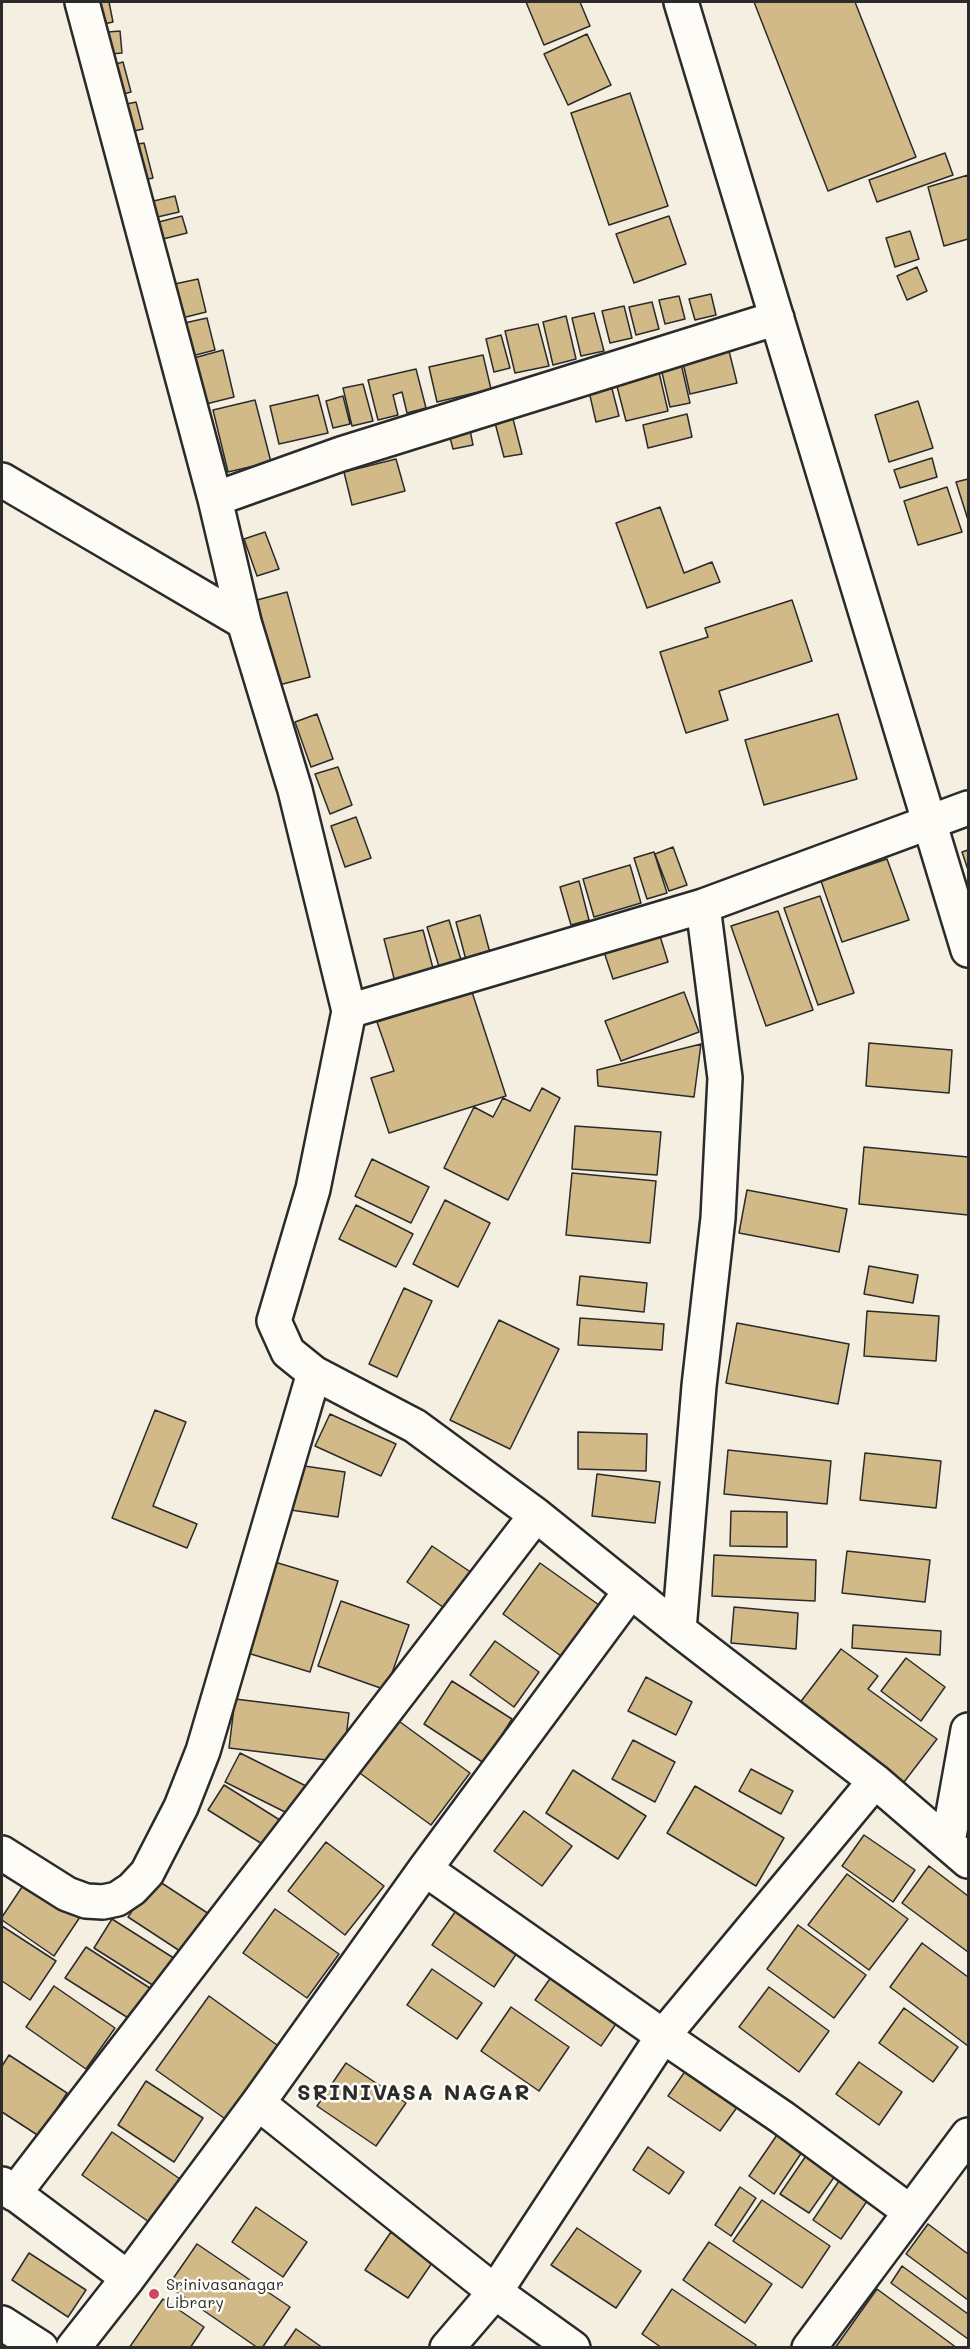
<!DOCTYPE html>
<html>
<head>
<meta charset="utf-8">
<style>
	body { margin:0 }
	#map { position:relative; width:970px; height:2349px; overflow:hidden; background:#f4efe1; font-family:Mali,sans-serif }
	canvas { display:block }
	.frame { position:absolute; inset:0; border:3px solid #2b2b2b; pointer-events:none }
</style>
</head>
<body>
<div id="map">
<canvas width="970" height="2349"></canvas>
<div class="frame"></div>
</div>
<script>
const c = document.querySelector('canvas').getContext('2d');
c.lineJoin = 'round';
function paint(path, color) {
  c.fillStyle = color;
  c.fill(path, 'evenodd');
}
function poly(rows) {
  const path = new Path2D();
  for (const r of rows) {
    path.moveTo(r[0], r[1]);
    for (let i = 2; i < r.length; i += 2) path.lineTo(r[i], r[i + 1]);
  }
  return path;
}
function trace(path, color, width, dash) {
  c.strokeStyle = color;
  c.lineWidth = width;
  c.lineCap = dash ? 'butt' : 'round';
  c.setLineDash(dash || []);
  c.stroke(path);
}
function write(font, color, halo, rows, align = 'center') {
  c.font = font + ' Mali,sans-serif';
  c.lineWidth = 5;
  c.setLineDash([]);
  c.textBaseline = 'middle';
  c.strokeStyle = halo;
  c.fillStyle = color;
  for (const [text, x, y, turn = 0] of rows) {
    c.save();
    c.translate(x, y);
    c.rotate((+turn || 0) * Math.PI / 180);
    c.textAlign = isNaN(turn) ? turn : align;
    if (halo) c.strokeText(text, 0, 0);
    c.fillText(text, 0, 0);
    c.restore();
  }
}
const building = poly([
	[91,2,109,2,113,22,95,26,91,2],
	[526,2,580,2,590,26,544,45,526,2],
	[754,2,855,2,916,157,828,191,754,2],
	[120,31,122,53,99,55,97,33,120,31],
	[587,34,611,85,568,105,544,54,587,34],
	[123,62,131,92,112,97,105,67,123,62],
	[630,93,668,206,609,225,571,113,630,93],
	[136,102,143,129,125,133,118,106,136,102],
	[144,143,153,178,131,183,123,147,144,143],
	[945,153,953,175,877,202,869,180,945,153],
	[968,175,968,239,944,246,928,187,968,175],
	[175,196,179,212,149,219,145,203,175,196],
	[182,216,187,233,155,241,151,224,182,216],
	[669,216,686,264,634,283,616,234,669,216],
	[910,231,919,259,895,267,886,238,910,231],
	[917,267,927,291,907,300,897,276,917,267],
	[198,279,206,312,178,319,170,285,198,279],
	[711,294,716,315,695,320,689,299,711,294],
	[679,296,685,319,665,324,659,300,679,296],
	[652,302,659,329,636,335,629,307,652,302],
	[624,306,632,338,610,343,602,311,624,306],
	[594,313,604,351,581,356,572,318,594,313],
	[566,316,576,359,553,365,543,322,566,316],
	[207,318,215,350,188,357,180,324,207,318],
	[538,324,549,366,515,373,505,331,538,324],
	[501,335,510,368,494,372,486,339,501,335],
	[728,347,737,383,690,394,682,358,728,347],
	[223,350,234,397,206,404,194,358,223,350],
	[483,355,491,389,437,402,429,367,483,355],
	[680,359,690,403,670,407,660,364,680,359],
	[657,364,668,411,626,421,614,375,657,364],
	[416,369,426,408,407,413,402,392,393,395,398,415,378,420,368,380,416,369],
	[610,381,619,416,596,422,588,387,610,381],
	[363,384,373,421,352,426,343,388,363,384],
	[318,395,328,433,279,444,270,406,318,395],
	[343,396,350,424,333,428,326,401,343,396],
	[255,400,271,462,228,472,213,410,255,400],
	[918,401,933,448,889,462,875,415,918,401],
	[687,414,692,437,648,448,643,425,687,414],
	[512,415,522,454,504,457,494,419,512,415],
	[469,425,473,445,453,449,448,430,469,425],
	[932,458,937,477,900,488,894,470,932,458],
	[396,459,405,491,352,505,344,472,396,459],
	[968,479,968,520,956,482,968,479],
	[947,487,962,532,918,545,904,501,947,487],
	[660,507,684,573,712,562,720,582,647,608,616,523,660,507],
	[265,532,279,569,257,576,244,539,265,532],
	[287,592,310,677,279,685,257,600,287,592],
	[792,600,812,661,719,691,728,720,686,733,660,652,708,637,705,628,792,600],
	[317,714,333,759,311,767,295,722,317,714],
	[838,714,857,779,764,805,745,740,838,714],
	[338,767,352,805,330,814,315,774,338,767],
	[356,817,371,858,345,867,331,826,356,817],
	[673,847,687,885,669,891,655,854,673,847],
	[968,850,968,870,962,852,968,850],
	[654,852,667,893,647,899,634,858,654,852],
	[887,859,909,920,842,942,821,881,887,859],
	[630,865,641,903,594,917,583,879,630,865],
	[579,881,589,920,571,925,560,887,579,881],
	[820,896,854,993,818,1005,784,908,820,896],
	[778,911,813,1010,766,1026,731,926,778,911],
	[480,915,490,953,466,960,456,922,480,915],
	[449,920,462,963,440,970,427,927,449,920],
	[656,923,668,962,613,979,600,940,656,923],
	[423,930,434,972,395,982,384,939,423,930],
	[472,992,506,1096,389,1133,371,1078,394,1071,377,1022,472,992],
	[684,992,699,1032,621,1061,605,1021,684,992],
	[869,1043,952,1050,949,1093,866,1086,869,1043],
	[701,1044,694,1097,598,1086,597,1070,701,1044],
	[542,1088,560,1098,508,1200,444,1168,474,1107,493,1117,503,1098,530,1111,542,1088],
	[575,1126,661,1132,657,1175,572,1169,575,1126],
	[864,1147,968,1157,968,1215,859,1204,864,1147],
	[372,1159,429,1187,411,1223,355,1196,372,1159],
	[572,1173,656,1181,650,1243,566,1235,572,1173],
	[747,1190,847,1209,839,1252,739,1233,747,1190],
	[445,1200,490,1223,458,1287,413,1264,445,1200],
	[356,1205,413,1234,396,1267,339,1239,356,1205],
	[869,1266,918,1275,913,1303,864,1294,869,1266],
	[580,1276,647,1283,644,1312,577,1305,580,1276],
	[404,1288,432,1301,397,1377,369,1364,404,1288],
	[867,1311,939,1316,936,1361,864,1356,867,1311],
	[580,1318,664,1324,662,1350,578,1345,580,1318],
	[499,1320,559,1349,510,1449,450,1420,499,1320],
	[737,1323,849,1344,838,1404,726,1383,737,1323],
	[155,1410,186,1422,153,1506,197,1524,187,1548,112,1518,155,1410],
	[330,1414,396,1444,381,1476,315,1446,330,1414],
	[578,1432,647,1434,646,1471,578,1469,578,1432],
	[728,1450,831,1461,827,1504,724,1494,728,1450],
	[865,1453,941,1461,936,1508,860,1500,865,1453],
	[291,1464,345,1472,338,1517,284,1509,291,1464],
	[597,1474,660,1482,655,1523,592,1516,597,1474],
	[731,1511,787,1512,787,1547,730,1546,731,1511],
	[432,1546,475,1575,450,1612,407,1582,432,1546],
	[847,1551,930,1560,925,1602,842,1593,847,1551],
	[714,1555,816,1560,815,1601,712,1596,714,1555],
	[268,1560,338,1581,310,1672,241,1651,268,1560],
	[540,1563,599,1605,561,1656,503,1614,540,1563],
	[341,1601,409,1625,386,1690,318,1666,341,1601],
	[734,1607,798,1613,796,1649,731,1643,734,1607],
	[853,1625,941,1631,940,1655,852,1648,853,1625],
	[495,1641,539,1672,514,1707,470,1675,495,1641],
	[841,1649,878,1676,868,1689,937,1739,904,1782,799,1704,841,1649],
	[906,1658,945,1687,921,1721,881,1691,906,1658],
	[646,1677,692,1702,676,1735,628,1711,646,1677],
	[452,1681,512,1719,484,1763,424,1724,452,1681],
	[235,1699,349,1713,343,1762,229,1748,235,1699],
	[396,1719,470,1773,431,1825,357,1771,396,1719],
	[633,1740,675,1762,655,1802,612,1779,633,1740],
	[240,1753,314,1790,299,1819,225,1782,240,1753],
	[751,1769,793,1791,781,1814,739,1791,751,1769],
	[573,1770,646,1816,618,1859,546,1813,573,1770],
	[224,1785,291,1827,275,1852,208,1810,224,1785],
	[695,1786,784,1838,756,1886,667,1833,695,1786],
	[524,1811,572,1846,542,1886,494,1851,524,1811],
	[864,1835,915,1870,893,1902,842,1866,864,1835],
	[326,1842,384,1886,345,1935,288,1891,326,1842],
	[929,1866,968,1896,968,1952,902,1903,929,1866],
	[847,1874,908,1919,869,1970,808,1925,847,1874],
	[154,1878,209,1914,183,1953,128,1917,154,1878],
	[26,1881,80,1917,54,1956,2,1920,2,1917,26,1881],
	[460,1905,521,1947,494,1987,432,1945,460,1905],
	[275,1909,339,1954,307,1998,243,1953,275,1909],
	[112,1919,180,1962,162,1991,94,1948,112,1919],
	[798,1925,866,1975,834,2018,767,1969,798,1925],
	[2,1926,56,1961,30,2000,2,1981,2,1926],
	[922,1943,968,1977,968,2046,890,1987,922,1943],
	[86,1947,153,1990,133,2021,65,1978,86,1947],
	[432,1969,482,2003,457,2039,407,2005,432,1969],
	[554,1973,620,2018,601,2046,535,2000,554,1973],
	[54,1986,115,2028,86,2069,26,2027,54,1986],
	[769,1987,829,2031,799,2072,739,2027,769,1987],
	[209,1996,284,2050,231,2123,156,2070,209,1996],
	[511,2007,569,2047,539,2091,481,2051,511,2007],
	[904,2008,958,2047,933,2082,879,2043,904,2008],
	[9,2055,67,2093,39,2136,2,2112,2,2066,9,2055],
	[859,2062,902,2092,879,2125,836,2094,859,2062],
	[346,2063,406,2103,376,2146,317,2106,346,2063],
	[686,2070,738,2106,720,2131,668,2096,686,2070],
	[146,2081,203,2118,174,2162,118,2125,146,2081],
	[112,2132,180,2179,149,2222,82,2175,112,2132],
	[779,2132,804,2149,774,2194,749,2176,779,2132],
	[648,2147,684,2172,669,2194,633,2170,648,2147],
	[812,2147,842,2166,809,2213,780,2194,812,2147],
	[845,2172,874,2191,841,2239,813,2220,845,2172],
	[740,2187,756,2198,731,2236,715,2225,740,2187],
	[762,2200,830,2246,802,2288,733,2241,762,2200],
	[256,2207,307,2242,283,2277,232,2242,256,2207],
	[928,2224,968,2254,968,2300,906,2254,928,2224],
	[577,2228,641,2271,616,2308,551,2265,577,2228],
	[391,2232,434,2260,408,2298,365,2270,391,2232],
	[709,2242,772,2284,745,2323,683,2280,709,2242],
	[197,2244,290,2307,262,2348,258,2348,168,2286,197,2244],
	[29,2253,86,2290,68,2317,12,2280,29,2253],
	[902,2266,968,2314,968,2339,891,2283,902,2266],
	[672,2289,756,2345,754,2348,662,2348,642,2334,672,2289],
	[877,2289,957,2348,835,2348,877,2289],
	[163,2299,204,2327,190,2348,129,2348,163,2299],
	[296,2329,323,2348,283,2348,296,2329]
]);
paint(building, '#d2b988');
trace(building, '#2b2b2b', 1.5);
const street = poly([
	[82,2,215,499,244,622,295,790,349,1011,313,1189,274,1321,288,1352,314,1373,415,1426,536,1515,679,1630,875,1781,968,1861],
	[681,2,968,950],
	[2,480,244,622],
	[215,499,341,454,777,318],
	[349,1011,703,906,968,808],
	[679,1630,699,1386,718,1218,725,1078,703,906],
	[948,1842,968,1730],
	[2,1853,67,1894,86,1901,103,1902,117,1899,132,1889,147,1873,181,1807,203,1751,314,1373],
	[425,1869,663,2036,783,2118,909,2211],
	[258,2103,495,2292,573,2348],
	[2,2184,128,2278],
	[14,2194,536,1515],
	[2,2323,41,2348],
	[73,2348,128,2278,258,2103,425,1869,630,1592],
	[447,2348,495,2292,663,2036,875,1781],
	[809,2348,968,2135]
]);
trace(street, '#2b2b2b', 38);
trace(street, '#fdfcf7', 33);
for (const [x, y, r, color] of [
	[154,2294,6,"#d1495b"]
]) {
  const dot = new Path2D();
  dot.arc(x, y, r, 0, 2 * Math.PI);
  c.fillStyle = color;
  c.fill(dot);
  trace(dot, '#fdfcf7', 2);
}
write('16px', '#2b2b2b', '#fdfcf7', [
	["Srinivasanagar",166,2285],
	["Library",166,2303]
], 'left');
c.letterSpacing = '1.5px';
write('bold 22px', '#2b2b2b', '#fdfcf7', [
	["SRINIVASA NAGAR",414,2093]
]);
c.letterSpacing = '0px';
</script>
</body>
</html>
